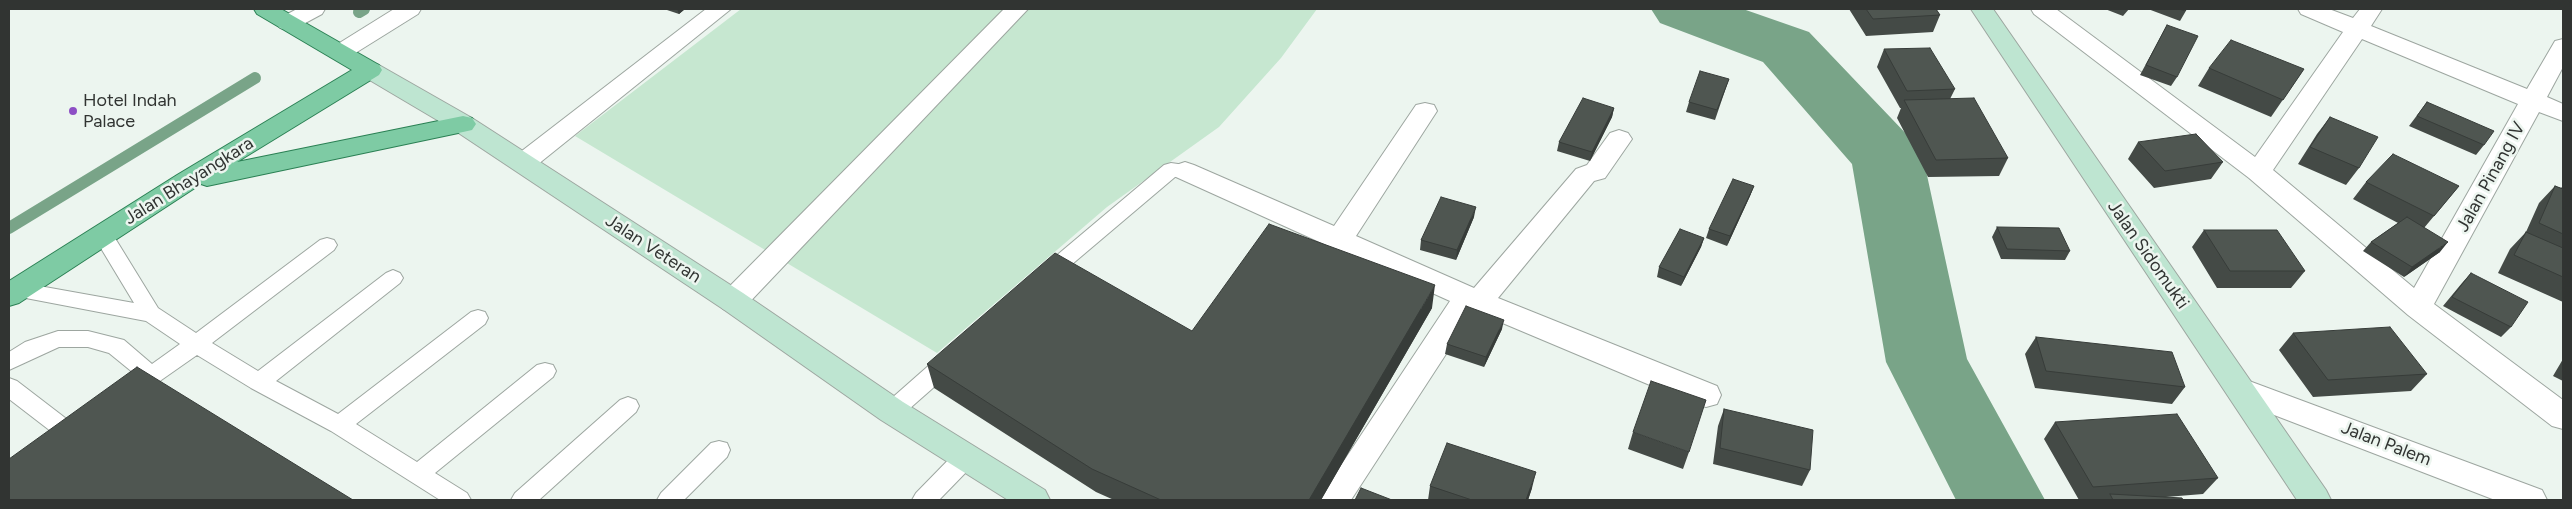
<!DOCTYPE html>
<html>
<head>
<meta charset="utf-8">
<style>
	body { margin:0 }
	#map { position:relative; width:2572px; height:509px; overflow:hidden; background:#ecf5ef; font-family:Figtree,sans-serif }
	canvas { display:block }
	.frame { position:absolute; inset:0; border:10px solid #313432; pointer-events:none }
</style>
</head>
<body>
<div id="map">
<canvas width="2572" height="509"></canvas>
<div class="frame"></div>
</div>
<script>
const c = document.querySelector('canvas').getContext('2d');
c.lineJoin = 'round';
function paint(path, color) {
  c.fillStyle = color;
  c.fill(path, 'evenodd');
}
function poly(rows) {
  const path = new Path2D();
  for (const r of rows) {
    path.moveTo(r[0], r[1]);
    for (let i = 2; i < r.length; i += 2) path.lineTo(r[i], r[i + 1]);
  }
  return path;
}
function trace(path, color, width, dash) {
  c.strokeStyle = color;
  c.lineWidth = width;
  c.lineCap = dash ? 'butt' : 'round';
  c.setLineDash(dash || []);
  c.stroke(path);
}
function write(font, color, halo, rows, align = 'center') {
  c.font = font + ' Figtree,sans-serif';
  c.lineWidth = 5;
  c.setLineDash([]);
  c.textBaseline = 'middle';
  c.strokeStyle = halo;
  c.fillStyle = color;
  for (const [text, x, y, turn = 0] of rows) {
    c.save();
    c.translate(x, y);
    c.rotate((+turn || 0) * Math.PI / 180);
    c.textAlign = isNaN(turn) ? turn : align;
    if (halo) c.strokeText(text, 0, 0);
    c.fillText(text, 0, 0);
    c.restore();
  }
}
paint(poly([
	[741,9,1317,9,1281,58,1219,127,1107,207,937,353,575,136]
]), '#c6e7d0');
trace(poly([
	[359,12,364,9],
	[9,228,255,78]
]), '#79a488', 12);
paint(poly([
	[1651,9,1743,9,1809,32,1912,140,1923,157,1967,359,2045,500,1956,500,1886,362,1852,164,1763,62,1660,23,1651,9]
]), '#79a488');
const lane = poly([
	[1171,163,1192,166,1194,171,1192,176,1175,177,1051,282,1044,285,1037,282,1034,277,1037,272,1164,165,1171,163],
	[103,228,110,230,158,308,196,333,320,240,327,238,334,240,337,245,334,250,212,343,258,371,386,273,393,270,400,273,403,278,400,283,276,381,338,414,471,312,478,310,485,312,488,318,485,324,356,424,417,462,537,365,545,363,553,365,556,371,553,377,435,473,467,493,471,500,440,500,331,431,251,388,197,355,137,397,129,400,121,397,118,391,121,385,136,375,109,353,88,347,59,347,9,370,9,352,25,342,58,331,88,331,124,340,152,364,180,344,146,321,10,295,10,285,17,282,134,303,93,235,96,230,103,228],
	[951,351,959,353,962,359,959,365,900,417,892,420,884,417,881,411,884,405,943,353,951,351],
	[9,378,17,381,77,427,80,433,77,439,69,442,61,439,9,399,9,378],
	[628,397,636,400,639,406,636,412,539,500,511,500,515,493,620,400,628,397],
	[719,441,727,443,730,450,727,457,684,500,657,500,661,493,711,443,719,441],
	[966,448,974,450,977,457,974,464,939,500,912,500,916,493,958,450,966,448]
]);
const street = poly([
	[297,9,325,9,322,14,296,28,288,30,280,28,276,23,280,18,297,9],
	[394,9,421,9,418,14,349,57,341,60,333,57,329,52,333,47,394,9],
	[706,9,731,9,532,169,523,172,514,169,510,163,514,157,706,9],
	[1004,9,1028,9,743,309,733,312,723,309,719,301,723,293,1004,9],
	[2031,9,2056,9,2255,157,2343,32,2301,14,2298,9,2329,9,2353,18,2360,9,2382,9,2371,26,2527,89,2555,41,2563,39,2563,67,2547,97,2563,104,2563,121,2539,112,2434,304,2563,400,2563,429,2552,426,2408,315,2249,178,2034,14,2031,9],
	[2362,39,2518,104,2414,288,2273,170,2362,39],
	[1425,103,1434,105,1437,111,1356,236,1474,288,1576,169,1587,165,1610,133,1619,130,1628,133,1632,139,1605,178,1594,181,1498,298,1717,386,1721,395,1717,404,1706,407,1695,404,1474,311,1351,500,1318,500,1450,301,1176,177,1172,171,1176,165,1185,162,1194,165,1334,226,1416,105,1425,103],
	[2241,378,2542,490,2547,500,2495,500,2230,398,2226,390,2230,382,2241,378]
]);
const secondary = poly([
	[1971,9,1993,9,2326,490,2331,500,2297,500,1971,9],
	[370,62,379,65,472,118,743,293,903,402,1045,490,1050,500,1008,500,881,420,723,309,454,130,361,75,358,70,361,65,370,62]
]);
const primary = poly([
	[254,9,281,9,379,65,382,70,379,75,237,162,463,116,472,118,476,124,472,130,463,132,207,186,201,184,19,303,9,306,9,281,177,175,352,70,257,14,254,9]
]);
trace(lane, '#9da6a0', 2);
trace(street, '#9da6a0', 2);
trace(secondary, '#9da6a0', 2);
trace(primary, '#2b8054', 2);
paint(lane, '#fff');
paint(street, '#fff');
paint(secondary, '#bee5d1');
paint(primary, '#7ecba4');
paint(poly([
	[664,9,685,9,679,14],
	[1849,9,1936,9,1940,15,1933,32,1866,36],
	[2105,9,2129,9,2123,16],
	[2148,9,2187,9,2180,21],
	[2167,25,2177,77,2171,86,2140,75],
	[1884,49,1955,89,1950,99,2008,158,1999,176,1928,177,1897,118,1901,108,1900,108,1877,67],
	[2209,68,2304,69,2271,117,2198,86],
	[1729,79,1715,120,1686,112,1689,102],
	[2427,102,2484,145,2476,155,2409,126],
	[1614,108,1612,117,1590,161,1557,151,1559,142],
	[2330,117,2359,168,2346,185,2298,164,2317,134],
	[2138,142,2223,162,2211,179,2154,188,2128,159],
	[2366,182,2459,186,2424,228,2440,252,2404,277,2363,251,2371,242,2398,223,2353,199],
	[1754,186,1750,196,1727,246,1706,238,1709,229],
	[2555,186,2561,188,2563,186,2563,302,2498,273,2510,249,2526,232,2539,203],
	[1474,217,1456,260,1420,250,1421,240],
	[1997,227,2070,251,2065,260,2001,259,1992,237],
	[2204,230,2305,271,2291,288,2217,288,2192,247],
	[1704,238,1701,247,1681,286,1657,277,1659,267],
	[2471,273,2511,327,2501,337,2443,306,2462,283],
	[1432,308,1321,500,1114,500,1096,492,934,388,927,364,1192,331],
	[1502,329,1484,367,1445,354,1447,344],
	[2293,333,2427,374,2411,391,2313,397,2279,350],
	[2036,337,2185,387,2172,404,2035,388,2025,354],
	[2563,359,2563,381,2553,376],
	[1724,409,1810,470,1802,486,1713,464,1718,426],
	[2055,422,2218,478,2203,494,2166,497,2183,500,2079,500,2044,439],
	[1633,432,1689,452,1683,469,1628,449],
	[1430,486,1532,488,1528,500,1428,500]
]), '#444a46');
paint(poly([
	[677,9,685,9,679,14],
	[1614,108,1612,117,1590,161,1592,152],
	[1754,186,1750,196,1727,246,1730,236],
	[1476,207,1474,217,1456,260,1457,250],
	[1704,238,1701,247,1681,286,1684,277],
	[2448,242,2440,252,2404,277,2412,267],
	[1435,285,1432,308,1321,500,1309,500],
	[1504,320,1502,329,1484,367,1486,357],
	[1536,472,1532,488,1528,500,1526,500]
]), '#373c39');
const building = poly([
	[1866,9,1936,9,1940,15,1873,19,1866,9],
	[2179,9,2187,9,2185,11,2179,9],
	[2167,25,2198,36,2177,77,2146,65,2167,25],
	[2231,40,2304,69,2283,100,2209,68,2231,40],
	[1930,48,1955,89,1907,91,1884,49,1930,48],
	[1700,71,1729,79,1717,110,1689,102,1700,71],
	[1583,98,1614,108,1592,152,1559,142,1583,98],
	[1974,98,2008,158,1936,160,1904,100,1974,98],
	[2427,102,2494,131,2484,145,2417,116,2427,102],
	[2330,117,2378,137,2359,168,2310,147,2330,117],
	[2196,134,2223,162,2165,171,2138,142,2196,134],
	[2393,154,2459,186,2434,216,2366,182,2393,154],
	[1733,179,1754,186,1730,236,1709,229,1733,179],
	[2555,186,2563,189,2563,234,2539,223,2555,186],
	[1441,197,1476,207,1457,250,1421,240,1441,197],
	[2407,217,2448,242,2412,267,2371,242,2407,217],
	[1269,224,1435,285,1309,500,1161,500,1092,469,927,364,1055,253,1192,331,1269,224],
	[1997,227,2059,228,2070,251,2007,249,1997,227],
	[1680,229,1704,238,1684,277,1659,267,1680,229],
	[2204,230,2277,230,2305,271,2230,271,2204,230],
	[2526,232,2563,248,2563,277,2514,255,2526,232],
	[2471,273,2528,302,2511,327,2452,297,2471,273],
	[1466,306,1504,320,1486,357,1447,344,1466,306],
	[2390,327,2427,374,2328,380,2293,333,2390,327],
	[2036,337,2172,352,2185,387,2046,371,2036,337],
	[137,367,353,500,9,500,9,459,137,367],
	[1651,381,1706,400,1689,452,1633,432,1651,381],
	[1724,409,1813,430,1810,470,1720,448,1724,409],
	[2177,414,2218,478,2093,487,2055,422,2177,414],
	[1447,443,1536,472,1526,500,1472,500,1430,486,1447,443],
	[1361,488,1392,500,1355,500,1361,488],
	[2110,494,2182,498,2183,500,2113,500,2110,494]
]);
paint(building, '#4f5651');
trace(building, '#373c39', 1);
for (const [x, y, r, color] of [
	[73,111,5,"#8d4fc5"]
]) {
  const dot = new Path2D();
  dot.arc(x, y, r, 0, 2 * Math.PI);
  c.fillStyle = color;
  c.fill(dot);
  trace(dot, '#ecf5ef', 2);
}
write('18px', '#313432', '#ecf5ef', [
	["Hotel Indah",83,101],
	["Palace",83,122]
], 'left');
write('18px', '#313432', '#ecf5ef', [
	["Jalan Pinang IV",2491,177,-61],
	["Jalan Bhayangkara",189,181,-32],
	["Jalan Veteran",653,249,33],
	["Jalan Sidomukti",2148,255,55],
	["Jalan Palem",2386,444,21]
]);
</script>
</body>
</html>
